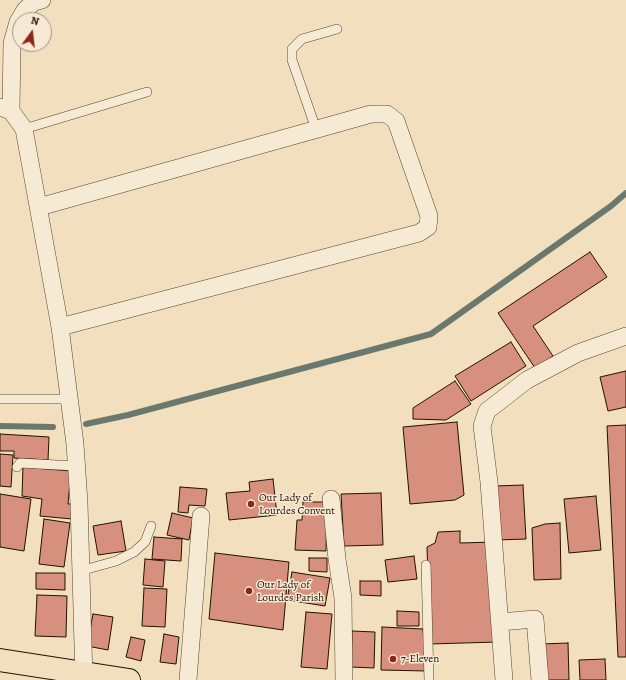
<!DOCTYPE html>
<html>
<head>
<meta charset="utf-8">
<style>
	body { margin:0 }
	#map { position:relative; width:626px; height:680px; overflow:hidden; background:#f1dfbe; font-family:Alegreya,serif }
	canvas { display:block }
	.north { position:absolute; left:12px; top:12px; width:40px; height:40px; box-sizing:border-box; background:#f6ead5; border:1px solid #a29380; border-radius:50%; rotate:15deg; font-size:11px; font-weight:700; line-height:16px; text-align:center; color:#231101 }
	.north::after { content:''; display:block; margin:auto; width:14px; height:18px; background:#8f2418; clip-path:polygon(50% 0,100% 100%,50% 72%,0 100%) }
</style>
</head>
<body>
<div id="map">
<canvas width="626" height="680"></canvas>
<div class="north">N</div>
</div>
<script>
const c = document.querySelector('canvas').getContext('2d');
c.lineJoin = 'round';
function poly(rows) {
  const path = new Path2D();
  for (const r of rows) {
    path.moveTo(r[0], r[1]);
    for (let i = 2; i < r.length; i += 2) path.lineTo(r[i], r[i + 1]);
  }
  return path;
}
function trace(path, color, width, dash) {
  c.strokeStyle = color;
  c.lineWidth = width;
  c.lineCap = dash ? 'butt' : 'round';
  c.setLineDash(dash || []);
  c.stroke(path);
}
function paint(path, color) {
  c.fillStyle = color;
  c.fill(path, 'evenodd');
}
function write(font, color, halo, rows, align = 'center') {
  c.font = font + ' Alegreya,serif';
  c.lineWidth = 3;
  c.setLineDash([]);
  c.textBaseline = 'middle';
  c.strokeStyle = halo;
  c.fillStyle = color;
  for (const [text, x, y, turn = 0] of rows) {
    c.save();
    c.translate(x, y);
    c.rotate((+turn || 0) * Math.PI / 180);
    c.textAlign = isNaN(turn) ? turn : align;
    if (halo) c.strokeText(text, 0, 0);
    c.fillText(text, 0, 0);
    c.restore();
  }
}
trace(poly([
	[86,424,128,415,431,334,611,206,626,193],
	[0,426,53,427]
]), '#6b786e', 6);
const building = poly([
	[590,252,607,277,533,326,553,356,535,368,498,313,590,252],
	[511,342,526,366,471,401,455,376,511,342],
	[626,371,626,407,608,411,600,377,626,371],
	[455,381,471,404,446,420,413,419,413,408,455,381],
	[457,422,464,495,455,500,410,504,403,427,457,422],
	[626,425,626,657,618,657,607,426,626,425],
	[0,434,49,437,48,460,14,458,14,451,0,451,0,434],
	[0,454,13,455,11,487,0,486,0,454],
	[23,467,71,471,68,504,74,504,72,519,40,516,42,499,22,496,23,467],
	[273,479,277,515,229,520,226,493,250,491,249,482,273,479],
	[523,485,526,539,497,540,495,486,523,485],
	[180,487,207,489,205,506,189,505,188,513,178,512,180,487],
	[381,493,383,545,344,546,341,494,381,493],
	[0,494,31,499,24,551,0,547,0,494],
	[596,496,601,550,569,553,564,499,596,496],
	[303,502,327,502,326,551,295,550,297,520,302,520,303,502],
	[172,513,193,518,189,540,167,535,172,513],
	[44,519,70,523,64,567,39,564,44,519],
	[121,521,126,551,98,555,93,526,121,521],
	[560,523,561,579,534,580,532,528,545,524,560,523],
	[460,531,460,543,493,542,497,642,430,644,427,547,435,543,438,532,460,531],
	[154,537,182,539,181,561,152,559,154,537],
	[215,553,289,562,283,630,209,619,215,553],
	[414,556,417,579,388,582,385,560,414,556],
	[309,558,327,558,327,572,309,571,309,558],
	[145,559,165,561,163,587,143,585,145,559],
	[292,572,330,578,325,606,287,600,292,572],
	[36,573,65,573,65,590,36,589,36,573],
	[360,581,381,581,381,596,360,595,360,581],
	[144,588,167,589,165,627,142,626,144,588],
	[37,595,67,596,66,637,35,636,37,595],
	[397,611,419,612,419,626,397,626,397,611],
	[306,612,332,614,327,669,301,667,306,612],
	[93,614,113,617,108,650,87,646,93,614],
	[382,627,423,629,427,671,381,670,382,627],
	[352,631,375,632,374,668,351,667,352,631],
	[164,634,179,637,176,664,160,662,164,634],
	[131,637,145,640,141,661,126,657,131,637],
	[568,643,569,680,542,680,541,644,568,643],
	[605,659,606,680,580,680,579,660,605,659]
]);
paint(building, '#d78f7e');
trace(building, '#231101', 1);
const lane = poly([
	[24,129,147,92],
	[316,129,292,60,292,49,302,39,337,29],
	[0,399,70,399],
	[17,467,20,463,76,466],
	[426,565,429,680],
	[80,571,116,561,134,552,145,542,151,526]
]);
const street = poly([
	[0,107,11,111,24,129,60,327,75,444,79,503,84,680],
	[11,111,12,43,18,22,25,10,34,2,42,0],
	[39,207,371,114,387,114,396,121,429,216,428,227,419,233,60,327],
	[331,499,337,559,343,598,344,680],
	[500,622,535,619,540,680],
	[188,680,201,516],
	[504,680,489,482,482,426,487,411,527,380,578,353,626,336]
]);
const highway = poly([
	[0,660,129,680]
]);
trace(lane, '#564430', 10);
trace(street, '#564430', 18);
trace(highway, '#231101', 24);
trace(lane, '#f6ead5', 9);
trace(street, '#f6ead5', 17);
trace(highway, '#f1dfbe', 22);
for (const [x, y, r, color] of [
	[251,504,4,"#8f2418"],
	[249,591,4,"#8f2418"],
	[393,659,4,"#8f2418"]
]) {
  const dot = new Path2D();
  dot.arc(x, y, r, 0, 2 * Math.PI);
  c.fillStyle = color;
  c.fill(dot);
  trace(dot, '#f6ead5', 1.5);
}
write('11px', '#231101', '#f6ead5', [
	["Our Lady of",259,498],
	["Lourdes Convent",259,511],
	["Our Lady of",257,585],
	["Lourdes Parish",257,598],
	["7-Eleven",401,659]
], 'left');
</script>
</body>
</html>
